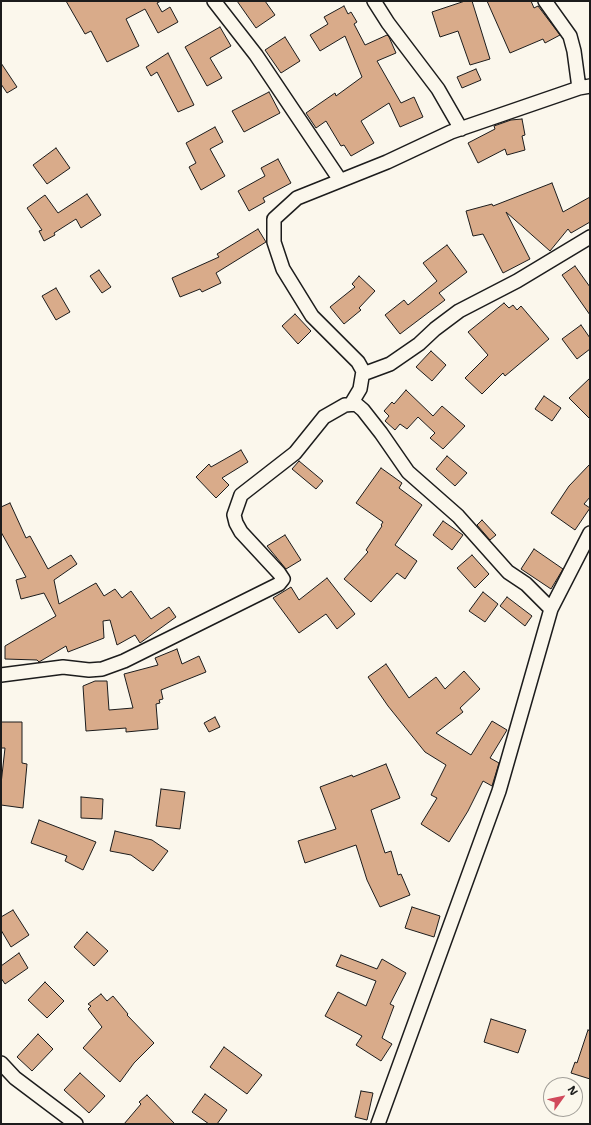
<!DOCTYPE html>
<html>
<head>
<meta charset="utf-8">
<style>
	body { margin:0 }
	#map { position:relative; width:591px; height:1125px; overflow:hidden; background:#fbf7ec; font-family:"Shantell Sans",sans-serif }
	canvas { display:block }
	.frame { position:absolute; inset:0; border:2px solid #1c1c1c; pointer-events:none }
	.north { position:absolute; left:543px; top:1077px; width:40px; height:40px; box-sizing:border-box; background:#fbf7ec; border:1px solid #a29f99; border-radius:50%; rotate:57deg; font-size:11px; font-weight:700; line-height:16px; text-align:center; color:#1c1c1c }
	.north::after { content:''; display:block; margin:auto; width:14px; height:18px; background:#d1495b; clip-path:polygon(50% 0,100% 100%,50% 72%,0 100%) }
</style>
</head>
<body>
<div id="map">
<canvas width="591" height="1125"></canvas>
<div class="frame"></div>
<div class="north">N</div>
</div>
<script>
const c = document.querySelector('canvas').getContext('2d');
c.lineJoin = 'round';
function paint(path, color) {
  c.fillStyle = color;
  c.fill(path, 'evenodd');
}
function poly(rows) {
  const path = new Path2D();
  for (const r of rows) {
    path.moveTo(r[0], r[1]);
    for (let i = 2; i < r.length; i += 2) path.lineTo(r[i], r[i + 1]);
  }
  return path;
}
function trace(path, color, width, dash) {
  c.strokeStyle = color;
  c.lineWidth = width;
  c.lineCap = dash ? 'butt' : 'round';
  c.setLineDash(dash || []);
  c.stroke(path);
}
const building = poly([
	[66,1,161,1,157,3,162,12,170,7,178,22,158,33,145,9,126,19,139,46,107,62,91,31,85,34,66,1],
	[237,1,265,1,275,15,256,28,237,1],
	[465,1,472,1,490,59,470,65,458,31,440,37,432,12,465,1],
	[487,1,531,1,534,8,538,6,560,35,545,43,543,39,510,53,487,1],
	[344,6,348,14,351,12,357,22,354,24,365,45,387,35,389,37,396,53,377,61,401,103,414,97,423,117,400,127,389,103,361,121,374,143,351,156,344,145,341,146,326,121,316,128,306,113,335,93,336,96,362,77,345,36,320,51,310,35,328,24,324,17,344,6],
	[220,27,231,46,210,58,222,78,207,86,185,47,220,27],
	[285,37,300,61,281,73,265,50,285,37],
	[168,53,194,105,178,112,157,72,151,76,146,67,168,53],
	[1,63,17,87,7,93,1,84,1,63],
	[476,69,481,80,462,88,457,77,476,69],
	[269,92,280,113,244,132,232,111,269,92],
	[522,119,525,135,522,136,525,150,507,155,505,149,478,163,468,143,495,129,494,126,511,120,522,119],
	[215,127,223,142,210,149,225,176,201,190,189,167,196,163,186,143,215,127],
	[56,148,70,168,47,184,33,165,56,148],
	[278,159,291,183,263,198,265,202,249,211,238,191,265,176,261,168,278,159],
	[552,183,563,212,590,197,590,222,571,233,568,229,550,251,506,212,530,259,503,273,483,234,473,236,466,211,492,204,493,206,552,183],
	[87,194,101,215,81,228,76,219,54,233,55,235,44,241,39,231,42,230,27,208,45,195,58,213,87,194],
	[258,229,266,242,216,273,221,283,202,292,200,289,180,297,172,278,219,257,217,254,258,229],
	[447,245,467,272,439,293,445,300,400,334,385,315,404,300,408,305,437,281,423,263,447,245],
	[575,266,590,287,590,315,562,275,575,266],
	[99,270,111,287,102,293,90,276,99,270],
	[359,276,375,291,359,308,361,310,344,324,330,307,355,287,352,284,359,276],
	[56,288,70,312,56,320,42,296,56,288],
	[504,303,509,308,513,305,517,310,521,306,549,339,505,376,503,373,482,394,465,378,488,355,468,332,504,303],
	[295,314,311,331,298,344,282,326,295,314],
	[581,325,590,338,590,349,577,359,562,339,581,325],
	[431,351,446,365,432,381,416,367,431,351],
	[590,378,590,419,569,398,590,378],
	[406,390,433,416,442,406,465,426,443,449,430,438,435,433,418,417,407,429,400,424,395,430,385,421,389,416,384,411,392,402,394,404,406,390],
	[544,396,561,408,552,421,535,409,544,396],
	[241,450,248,462,222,478,229,485,216,498,196,477,209,464,211,467,241,450],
	[447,456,467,473,455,486,436,469,447,456],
	[299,461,323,481,316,489,292,469,299,461],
	[590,464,590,497,584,504,590,508,575,530,551,513,569,486,590,464],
	[381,468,402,483,399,488,422,505,395,545,417,561,405,579,397,573,371,602,344,579,368,552,366,550,382,526,381,525,383,522,356,503,381,468],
	[10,503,26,538,30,536,48,569,71,555,77,564,54,580,59,604,96,583,104,596,115,589,122,598,131,591,151,619,169,607,176,617,140,643,135,635,117,645,110,620,103,621,104,638,68,652,66,646,39,662,37,660,5,659,5,646,56,616,44,593,21,599,16,580,26,577,1,532,1,507,10,503],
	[482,520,496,535,490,540,477,525,482,520],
	[443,521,463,535,452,550,433,535,443,521],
	[285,535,301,560,286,569,267,546,285,535],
	[534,549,563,569,551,589,521,569,534,549],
	[472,555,489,574,475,588,457,568,472,555],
	[327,578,355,614,337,629,326,614,299,633,273,598,291,587,299,600,327,578],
	[483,592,498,604,485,622,469,611,483,592],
	[507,597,532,616,525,626,500,606,507,597],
	[177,649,182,664,199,656,206,672,161,690,163,699,159,700,160,703,156,704,158,729,126,732,126,728,86,731,83,686,95,681,107,681,109,710,133,708,124,674,158,665,155,658,177,649],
	[386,664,409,698,436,677,445,689,464,671,480,689,460,708,463,712,436,733,471,755,492,721,507,730,490,758,499,763,492,786,483,781,468,811,449,842,421,824,437,798,431,795,446,765,425,752,388,706,368,677,386,664],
	[215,717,220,727,209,732,204,723,215,717],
	[1,722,22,722,22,763,27,764,23,808,1,805,1,784,5,748,1,748,1,722],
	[386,764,400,798,371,810,385,853,391,851,398,875,401,874,410,895,380,907,367,880,356,845,305,863,298,841,336,829,320,787,352,775,353,777,386,764],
	[161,789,185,792,180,829,156,826,161,789],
	[81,797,103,799,102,819,81,818,81,797],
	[39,820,96,842,83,870,65,861,67,856,31,843,39,820],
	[115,831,152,840,168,851,153,871,131,855,110,851,115,831],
	[412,907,440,916,434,937,405,928,412,907],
	[13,910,29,935,11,947,1,930,1,917,13,910],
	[87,932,108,951,94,966,74,947,87,932],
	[19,953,28,968,5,984,1,978,1,966,19,953],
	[341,955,377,969,382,959,406,973,390,1004,394,1006,382,1038,392,1044,381,1061,356,1045,362,1036,325,1016,338,992,366,1006,376,981,336,966,341,955],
	[45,982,64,1001,47,1018,28,1000,45,982],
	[101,994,107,1001,113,996,128,1014,127,1015,154,1043,134,1063,120,1082,83,1048,102,1027,88,1009,91,1006,88,1004,101,994],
	[491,1019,526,1030,518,1053,484,1042,491,1019],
	[588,1030,590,1031,590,1079,571,1073,575,1062,577,1063,588,1030],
	[38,1034,53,1049,32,1071,17,1057,38,1034],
	[224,1047,262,1075,247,1094,210,1067,224,1047],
	[80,1073,105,1096,89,1113,64,1090,80,1073],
	[361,1091,373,1093,367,1120,355,1117,361,1091],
	[205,1094,227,1110,217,1124,209,1124,192,1112,205,1094],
	[147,1095,175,1124,124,1124,141,1104,139,1102,147,1095]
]);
paint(building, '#d9ab8a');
trace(building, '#1c1c1c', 1);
const street = poly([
	[214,1,256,55,340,180],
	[374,1,388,23,438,89,461,129],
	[545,1,570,36,574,51,579,88],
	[363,374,390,364,419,344,435,329,459,311,517,281,590,237],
	[351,404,360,389,363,371,358,362,312,316,283,269,274,242,274,219,297,198,387,162,451,132,579,88,590,86],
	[1,675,63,667,89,670,102,669,124,661,279,584,283,579,279,573,241,532,236,523,234,515,241,495,295,453,324,417,345,405,356,404,363,410,381,433,408,472,458,516,508,572,526,584,551,609],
	[1,1063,15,1078,76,1124],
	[378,1124,499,791,551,609,590,533]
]);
trace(street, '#1c1c1c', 16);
trace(street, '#fbf7ec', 13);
</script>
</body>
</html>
